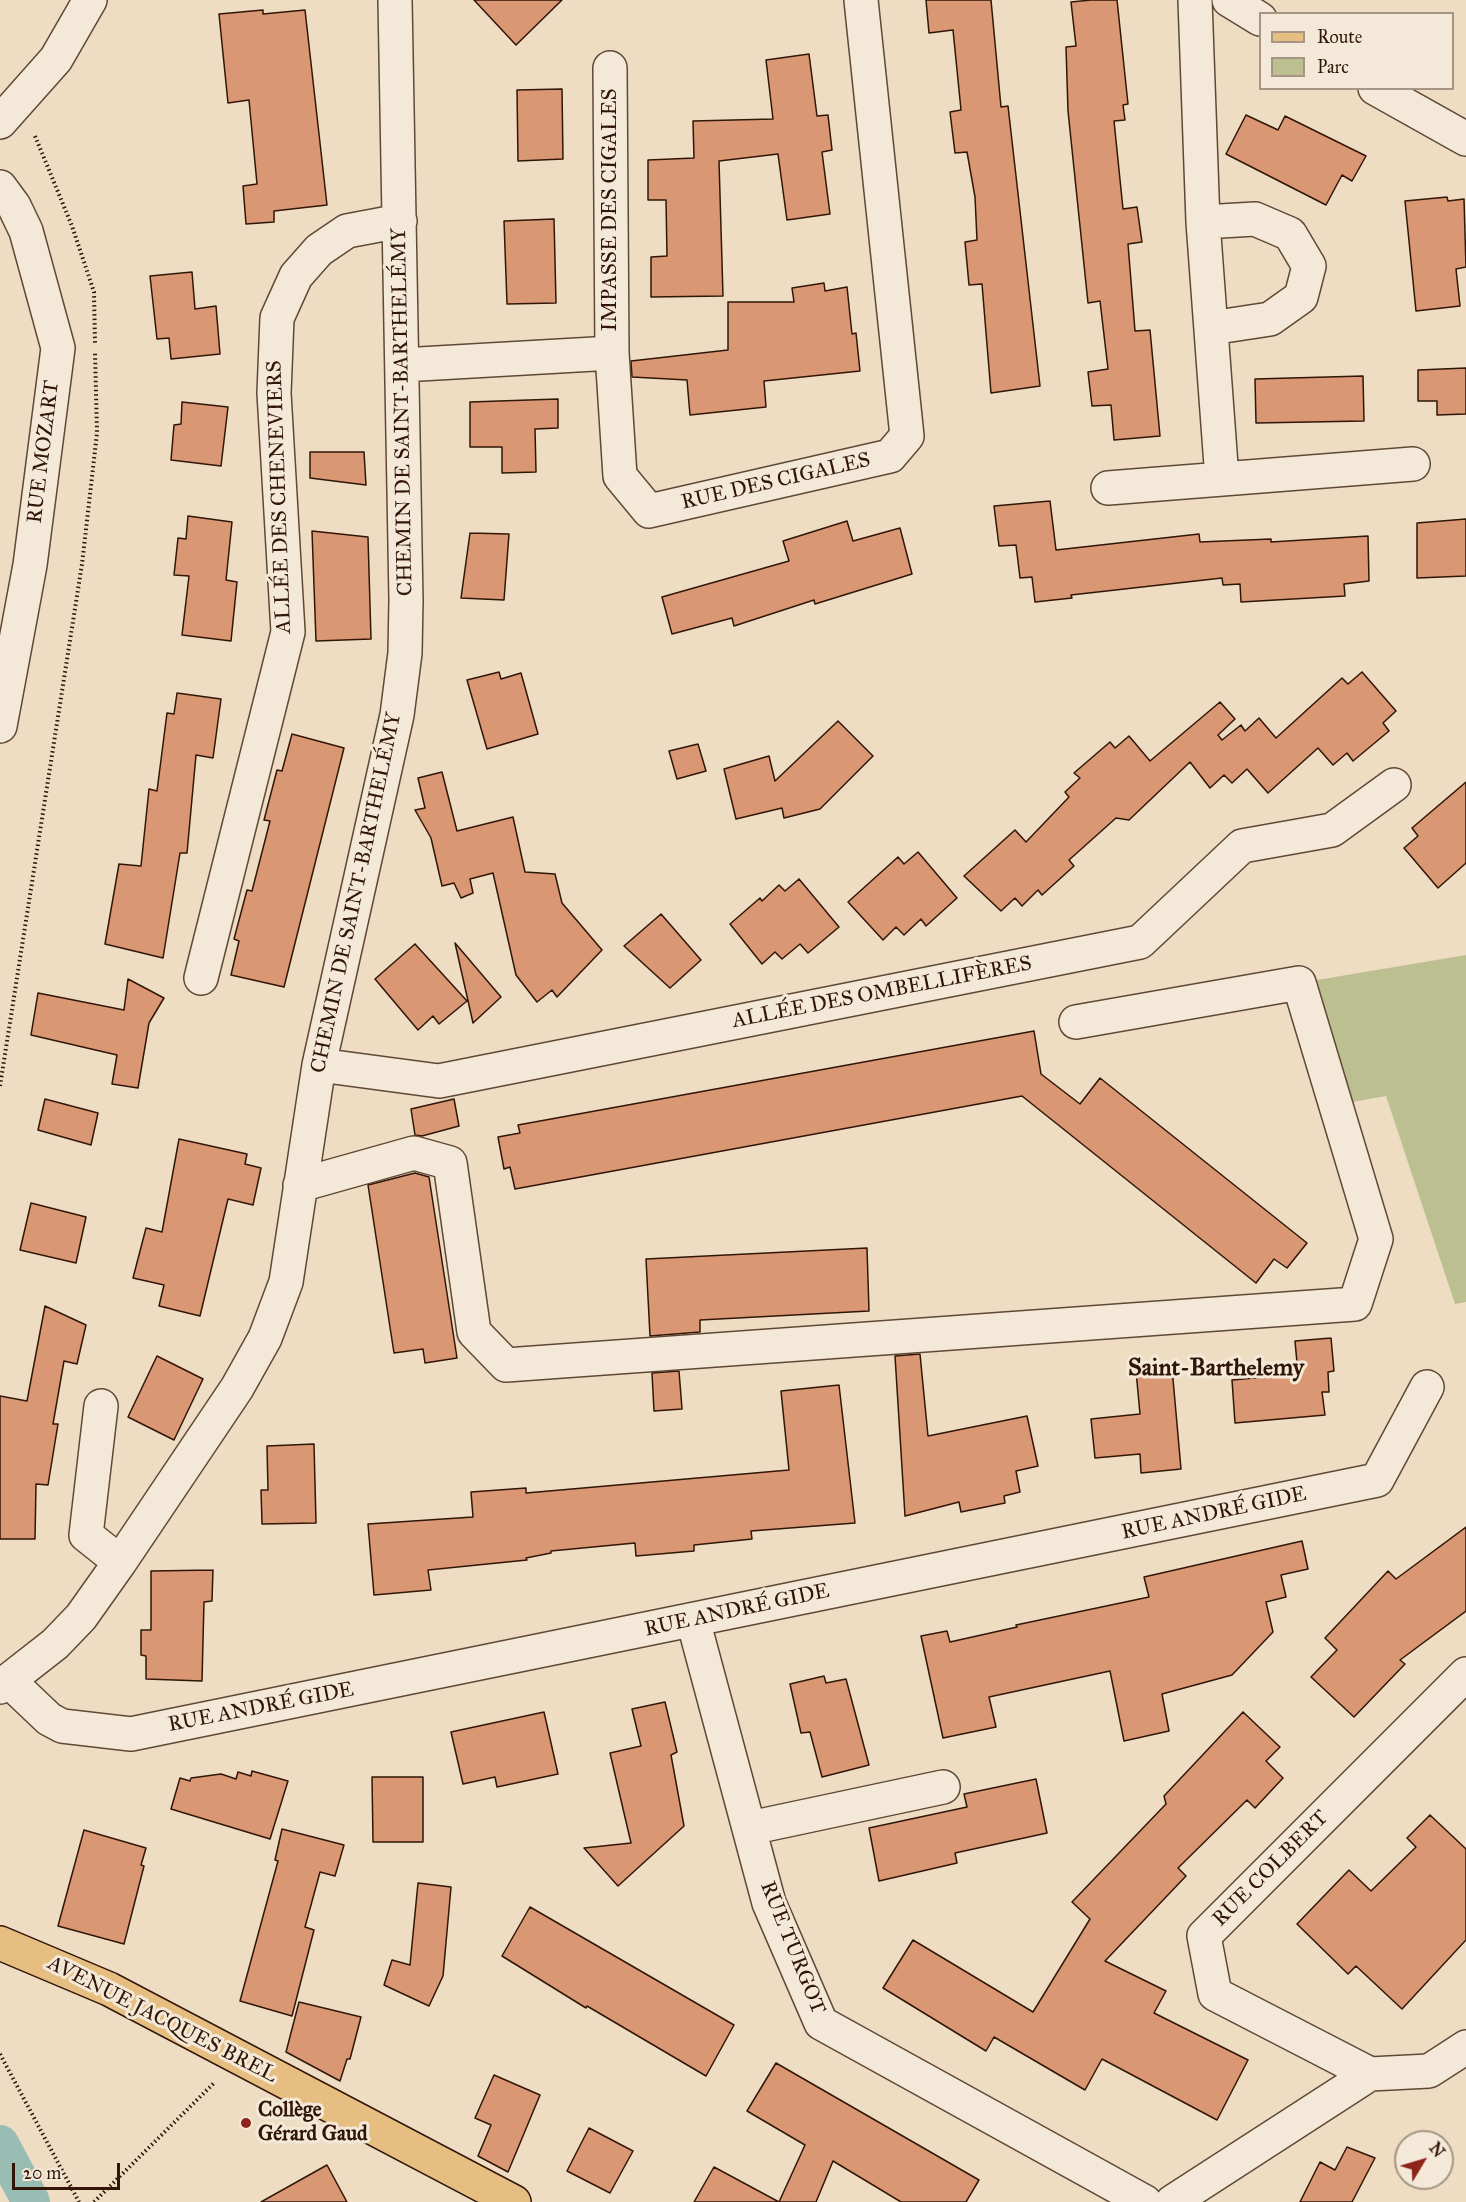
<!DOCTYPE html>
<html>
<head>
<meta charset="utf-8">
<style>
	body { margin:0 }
	#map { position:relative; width:1466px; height:2202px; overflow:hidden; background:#eeddc3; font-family:"IM FELL Great Primer",serif }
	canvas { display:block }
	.legend { position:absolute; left:1259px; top:12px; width:195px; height:78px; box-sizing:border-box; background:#f4e9d8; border:2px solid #a69584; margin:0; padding:8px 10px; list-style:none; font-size:18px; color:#311607 }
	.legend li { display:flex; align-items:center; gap:12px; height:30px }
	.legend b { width:30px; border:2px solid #a69584 }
	.north { position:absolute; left:1394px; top:2130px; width:60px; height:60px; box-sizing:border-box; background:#f4e9d8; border:2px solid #a69584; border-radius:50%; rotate:52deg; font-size:16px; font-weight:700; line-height:24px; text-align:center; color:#311607 }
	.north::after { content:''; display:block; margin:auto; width:21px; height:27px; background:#8f2418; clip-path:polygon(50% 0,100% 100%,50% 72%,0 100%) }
	.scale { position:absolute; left:12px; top:2163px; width:108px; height:27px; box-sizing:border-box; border:3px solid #311607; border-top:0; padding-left:8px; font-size:18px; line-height:21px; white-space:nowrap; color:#311607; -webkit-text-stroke:4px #f4e9d8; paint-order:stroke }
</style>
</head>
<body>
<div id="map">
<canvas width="1466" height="2202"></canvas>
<ul class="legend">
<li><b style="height:8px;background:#e7be82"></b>Route</li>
<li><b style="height:16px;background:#bcc091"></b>Parc</li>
</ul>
<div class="north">N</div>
<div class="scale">20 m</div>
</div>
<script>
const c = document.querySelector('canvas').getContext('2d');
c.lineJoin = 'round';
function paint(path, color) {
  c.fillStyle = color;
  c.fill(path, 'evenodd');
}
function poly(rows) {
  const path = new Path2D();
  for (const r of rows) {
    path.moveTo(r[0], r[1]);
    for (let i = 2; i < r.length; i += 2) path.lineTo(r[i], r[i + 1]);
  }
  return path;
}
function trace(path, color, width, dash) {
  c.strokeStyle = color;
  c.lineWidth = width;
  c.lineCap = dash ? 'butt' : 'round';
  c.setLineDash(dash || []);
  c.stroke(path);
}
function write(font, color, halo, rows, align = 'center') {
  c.font = font + ' "IM FELL Great Primer",serif';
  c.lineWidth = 6;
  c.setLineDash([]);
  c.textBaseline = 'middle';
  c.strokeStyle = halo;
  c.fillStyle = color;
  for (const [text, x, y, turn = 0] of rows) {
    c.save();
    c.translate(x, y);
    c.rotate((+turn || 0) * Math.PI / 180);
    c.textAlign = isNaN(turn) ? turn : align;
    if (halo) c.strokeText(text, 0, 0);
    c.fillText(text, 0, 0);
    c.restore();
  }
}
paint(poly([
	[1466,955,1466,1302,1455,1304,1386,1096,1335,1105,1299,983]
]), '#bcc091');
trace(poly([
	[0,2144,31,2202]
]), '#99bcb3', 38);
const building = poly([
	[474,0,562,0,516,45,474,0],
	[926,0,991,0,1001,107,1008,106,1040,386,991,393,982,284,969,285,965,242,977,240,975,197,967,152,955,153,950,112,961,110,953,30,929,33,926,0],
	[1091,0,1117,0,1128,104,1123,105,1125,120,1114,121,1123,209,1137,207,1142,242,1128,244,1135,331,1150,330,1160,436,1114,440,1111,405,1092,406,1088,372,1108,369,1100,301,1088,303,1068,111,1066,47,1076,46,1071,2,1091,0],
	[263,10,263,14,305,10,327,205,274,211,274,222,246,224,243,186,257,184,249,100,228,103,219,14,263,10],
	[809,54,817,116,828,115,832,150,822,152,830,214,787,220,778,154,719,161,723,296,651,297,651,257,667,256,666,200,648,200,648,160,694,158,693,121,773,119,766,60,809,54],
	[562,89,563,159,518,161,517,90,562,89],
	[1246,115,1278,130,1285,116,1366,156,1352,181,1342,175,1326,205,1226,154,1246,115],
	[1447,197,1448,201,1464,199,1466,267,1456,269,1460,306,1416,311,1405,201,1447,197],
	[554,219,556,303,507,304,504,221,554,219],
	[192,272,195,309,216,306,220,354,171,359,169,338,157,339,150,276,192,272],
	[824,283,825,291,847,287,852,334,856,333,860,371,764,381,766,407,690,415,687,380,632,377,631,361,728,350,728,302,794,302,792,288,824,283],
	[1466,368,1466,414,1437,415,1437,401,1418,401,1418,370,1466,368],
	[1363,376,1364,421,1256,423,1255,379,1363,376],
	[558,399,558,428,535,429,536,472,502,473,502,447,470,447,470,402,558,399],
	[182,402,228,407,221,466,171,460,174,425,181,424,182,402],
	[310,452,364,452,366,485,310,478,310,452],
	[1050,501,1056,550,1199,534,1200,542,1271,539,1271,542,1368,536,1369,581,1344,584,1345,596,1241,602,1240,584,1223,585,1222,578,1071,595,1072,598,1035,602,1032,577,1020,578,1016,545,999,546,994,506,1050,501],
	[188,516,232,522,226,580,237,582,231,641,182,635,189,576,174,575,178,538,186,539,188,516],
	[1466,519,1466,576,1417,578,1417,523,1466,519],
	[847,521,853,541,900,528,912,574,815,604,814,600,734,626,732,618,672,634,662,597,789,561,783,541,847,521],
	[312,531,368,537,371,639,316,641,312,531],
	[470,533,509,534,504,600,461,598,470,533],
	[499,672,501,679,521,673,538,734,487,749,467,680,499,672],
	[1362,672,1396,711,1383,723,1389,731,1353,761,1347,753,1333,765,1318,748,1268,793,1247,769,1232,783,1224,775,1210,788,1190,762,1129,820,1116,818,1069,860,1074,866,1042,895,1038,890,1022,906,1015,898,1001,911,964,876,1015,830,1026,842,1069,797,1065,792,1080,778,1074,773,1110,742,1115,748,1129,736,1150,761,1220,702,1235,719,1218,735,1222,740,1241,725,1245,731,1259,718,1276,738,1342,678,1348,684,1362,672],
	[177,693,221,699,213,758,196,755,187,853,180,853,163,958,105,944,119,864,141,866,149,789,157,791,167,713,174,714,177,693],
	[838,721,873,756,820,809,784,818,782,808,736,819,724,769,769,756,775,781,838,721],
	[292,734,344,748,284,987,231,975,239,941,234,939,247,890,252,891,270,821,264,820,277,770,282,771,292,734],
	[698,744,706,771,677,779,669,751,698,744],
	[442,772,457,831,513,817,525,872,555,874,562,903,602,950,557,997,552,990,537,1002,516,975,493,873,470,879,473,893,461,898,454,883,442,886,431,838,415,810,425,808,418,778,442,772],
	[1466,782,1466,863,1438,888,1404,848,1418,836,1412,828,1466,782],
	[918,852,957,898,926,926,921,919,904,935,896,927,883,940,848,902,898,857,904,864,918,852],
	[799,879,839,927,808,953,800,944,782,959,775,952,762,964,730,924,760,898,762,901,779,885,785,891,799,879],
	[661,914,701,960,670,988,624,946,661,914],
	[455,943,501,997,473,1023,455,943],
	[415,944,467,1001,439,1024,433,1016,418,1030,375,979,415,944],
	[128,979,164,998,149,1023,138,1088,112,1084,117,1055,31,1035,38,993,124,1010,128,979],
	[1034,1031,1041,1074,1080,1104,1100,1078,1307,1243,1287,1268,1274,1259,1256,1283,1022,1096,515,1189,510,1167,504,1169,498,1137,520,1133,518,1125,1034,1031],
	[45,1099,98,1113,91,1145,38,1130,45,1099],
	[454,1099,459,1126,422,1136,415,1135,411,1109,454,1099],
	[179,1139,247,1154,245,1164,261,1168,253,1205,228,1199,200,1316,159,1306,164,1285,133,1278,146,1228,162,1232,179,1139],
	[415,1173,429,1177,457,1358,425,1363,423,1349,394,1353,368,1185,415,1173],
	[31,1203,86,1217,76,1263,20,1250,31,1203],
	[867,1248,869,1311,700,1320,700,1332,650,1336,646,1259,867,1248],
	[45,1306,86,1325,77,1364,64,1361,53,1424,58,1424,48,1485,36,1484,35,1539,0,1539,0,1396,27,1401,45,1306],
	[1331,1338,1334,1371,1328,1372,1329,1392,1322,1392,1325,1415,1235,1423,1232,1380,1298,1374,1295,1341,1331,1338],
	[920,1354,928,1436,1027,1416,1038,1466,1016,1471,1020,1492,1004,1496,1005,1503,961,1512,959,1502,905,1516,895,1356,920,1354],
	[157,1356,203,1379,174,1440,128,1417,157,1356],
	[1172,1368,1181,1469,1141,1473,1140,1454,1095,1458,1091,1419,1140,1414,1136,1371,1172,1368],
	[679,1371,682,1409,654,1411,652,1373,679,1371],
	[839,1385,855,1523,751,1531,752,1539,694,1545,694,1551,636,1556,635,1543,551,1551,551,1553,526,1558,527,1560,428,1570,431,1590,374,1595,368,1524,473,1517,471,1492,526,1488,526,1493,789,1470,781,1391,839,1385],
	[314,1444,316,1523,262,1524,261,1490,268,1490,267,1446,314,1444],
	[1466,1527,1466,1611,1400,1660,1405,1664,1354,1717,1311,1677,1337,1650,1325,1638,1388,1571,1396,1579,1466,1527],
	[1302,1541,1308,1569,1281,1575,1286,1597,1266,1602,1273,1632,1232,1675,1162,1694,1169,1731,1124,1741,1110,1671,989,1697,996,1727,943,1738,921,1636,947,1631,950,1642,1017,1627,1016,1625,1149,1597,1144,1577,1302,1541],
	[213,1570,212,1601,204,1602,202,1681,146,1679,146,1656,141,1655,141,1630,151,1630,151,1571,213,1570],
	[824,1676,826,1683,846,1679,869,1765,822,1777,810,1732,801,1733,790,1684,824,1676],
	[665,1702,677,1752,671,1755,684,1826,618,1886,584,1848,631,1843,610,1753,641,1746,632,1709,665,1702],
	[544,1712,558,1774,497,1787,495,1777,463,1784,451,1732,544,1712],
	[1243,1712,1280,1747,1266,1761,1283,1778,1255,1808,1247,1800,1178,1868,1186,1876,1105,1961,1166,1991,1154,2013,1248,2060,1217,2120,1102,2059,1085,2090,994,2037,986,2051,883,1988,913,1940,1033,2012,1090,1919,1072,1902,1166,1804,1164,1796,1243,1712],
	[252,1771,288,1781,270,1839,171,1809,180,1778,190,1781,191,1778,221,1774,236,1779,238,1772,251,1776,252,1771],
	[372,1777,423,1777,423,1842,373,1842,372,1777],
	[1036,1779,1047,1833,955,1853,957,1863,879,1881,869,1828,967,1807,964,1794,1036,1779],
	[1430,1815,1466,1849,1466,1940,1402,2009,1356,1966,1348,1974,1297,1924,1349,1870,1371,1891,1416,1847,1407,1838,1430,1815],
	[282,1829,344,1845,335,1876,320,1872,305,1927,314,1930,292,2016,240,2001,278,1861,275,1860,282,1829],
	[84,1830,146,1848,141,1865,144,1866,124,1944,58,1926,84,1830],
	[418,1883,451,1887,443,1976,429,2006,384,1985,392,1960,410,1965,418,1883],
	[530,1907,734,2025,706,2076,587,2006,586,2008,502,1956,530,1907],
	[299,2002,361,2017,350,2059,347,2059,340,2081,286,2052,299,2002],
	[776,2063,979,2180,966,2202,901,2202,833,2161,816,2202,779,2202,805,2145,747,2111,776,2063],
	[494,2075,540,2095,508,2172,478,2156,491,2125,475,2118,494,2075],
	[589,2128,633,2151,610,2193,567,2171,589,2128],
	[1347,2147,1375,2158,1352,2202,1300,2202,1320,2162,1335,2170,1347,2147],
	[327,2165,347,2202,261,2202,327,2165],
	[714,2167,779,2202,694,2202,714,2167]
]);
paint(building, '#d99774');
trace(building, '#311607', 1.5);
const minor = poly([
	[1195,0,1203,222,1222,479],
	[1229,0,1260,19],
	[610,68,612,353],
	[1375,88,1466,139],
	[0,122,56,59,90,0],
	[0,187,14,206,26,231,58,348,30,565,0,726],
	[1203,222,1255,219,1290,234,1309,266,1301,297,1270,319,1211,328],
	[402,365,612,353,620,476,649,511,890,456,907,436,861,0],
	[1108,488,1413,464],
	[201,978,288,632,274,393,277,318,296,276,319,250,347,231,400,221],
	[319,1065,439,1081,1140,942,1242,846,1332,830,1394,785],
	[300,1185,414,1153,450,1163,474,1332,506,1365,1355,1304,1376,1239,1299,983,1076,1022],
	[101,1406,86,1535,120,1562],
	[693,1620,769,1903,821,2023,1145,2202],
	[9,1681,49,1719,62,1726,131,1734,1377,1480,1427,1387],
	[0,1687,55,1644,81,1617,120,1562,237,1388,265,1338,286,1282,319,1065,397,715,405,653,406,600,395,0],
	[750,1828,943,1787],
	[1370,2074,1429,2071,1466,2047],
	[1172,2202,1370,2074,1215,1994,1204,1936,1466,1674]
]);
const major = poly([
	[0,1943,109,1989,514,2202]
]);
trace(minor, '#604836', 36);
trace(major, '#311607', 36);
trace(poly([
	[35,136,72,226,94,292,95,343],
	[0,1086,82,564,97,433,95,353],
	[0,2054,79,2202],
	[94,2202,215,2082]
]), '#311607', 4, [1.5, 3]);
trace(minor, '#f4e9d8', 33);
trace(major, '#e7be82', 33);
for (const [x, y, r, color] of [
	[246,2123,6,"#8f2418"]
]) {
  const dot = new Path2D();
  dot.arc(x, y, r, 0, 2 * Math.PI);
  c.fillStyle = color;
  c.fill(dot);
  trace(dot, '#f4e9d8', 2);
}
write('21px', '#311607', '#f4e9d8', [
	["IMPASSE DES CIGALES",611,210,-90],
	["CHEMIN DE SAINT-BARTHELÉMY",403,412,-91],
	["RUE MOZART",44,452,-83],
	["RUE DES CIGALES",776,482,-13],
	["ALLÉE DES CHENEVIERS",280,497,-92],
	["CHEMIN DE SAINT-BARTHELÉMY",357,893,-78],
	["ALLÉE DES OMBELLIFÈRES",882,993,-11],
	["RUE ANDRÉ GIDE",1214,1514,-12],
	["RUE ANDRÉ GIDE",737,1611,-12],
	["RUE ANDRÉ GIDE",261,1708,-11],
	["RUE COLBERT",1271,1869,-45],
	["RUE TURGOT",792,1948,68],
	["AVENUE JACQUES BREL",162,2020,27]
]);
write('bold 21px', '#311607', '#f4e9d8', [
	["Collège",258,2111],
	["Gérard Gaud",258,2135]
], 'left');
write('bold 24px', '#311607', '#f4e9d8', [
	["Saint-Barthelemy",1216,1369]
]);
</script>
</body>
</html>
